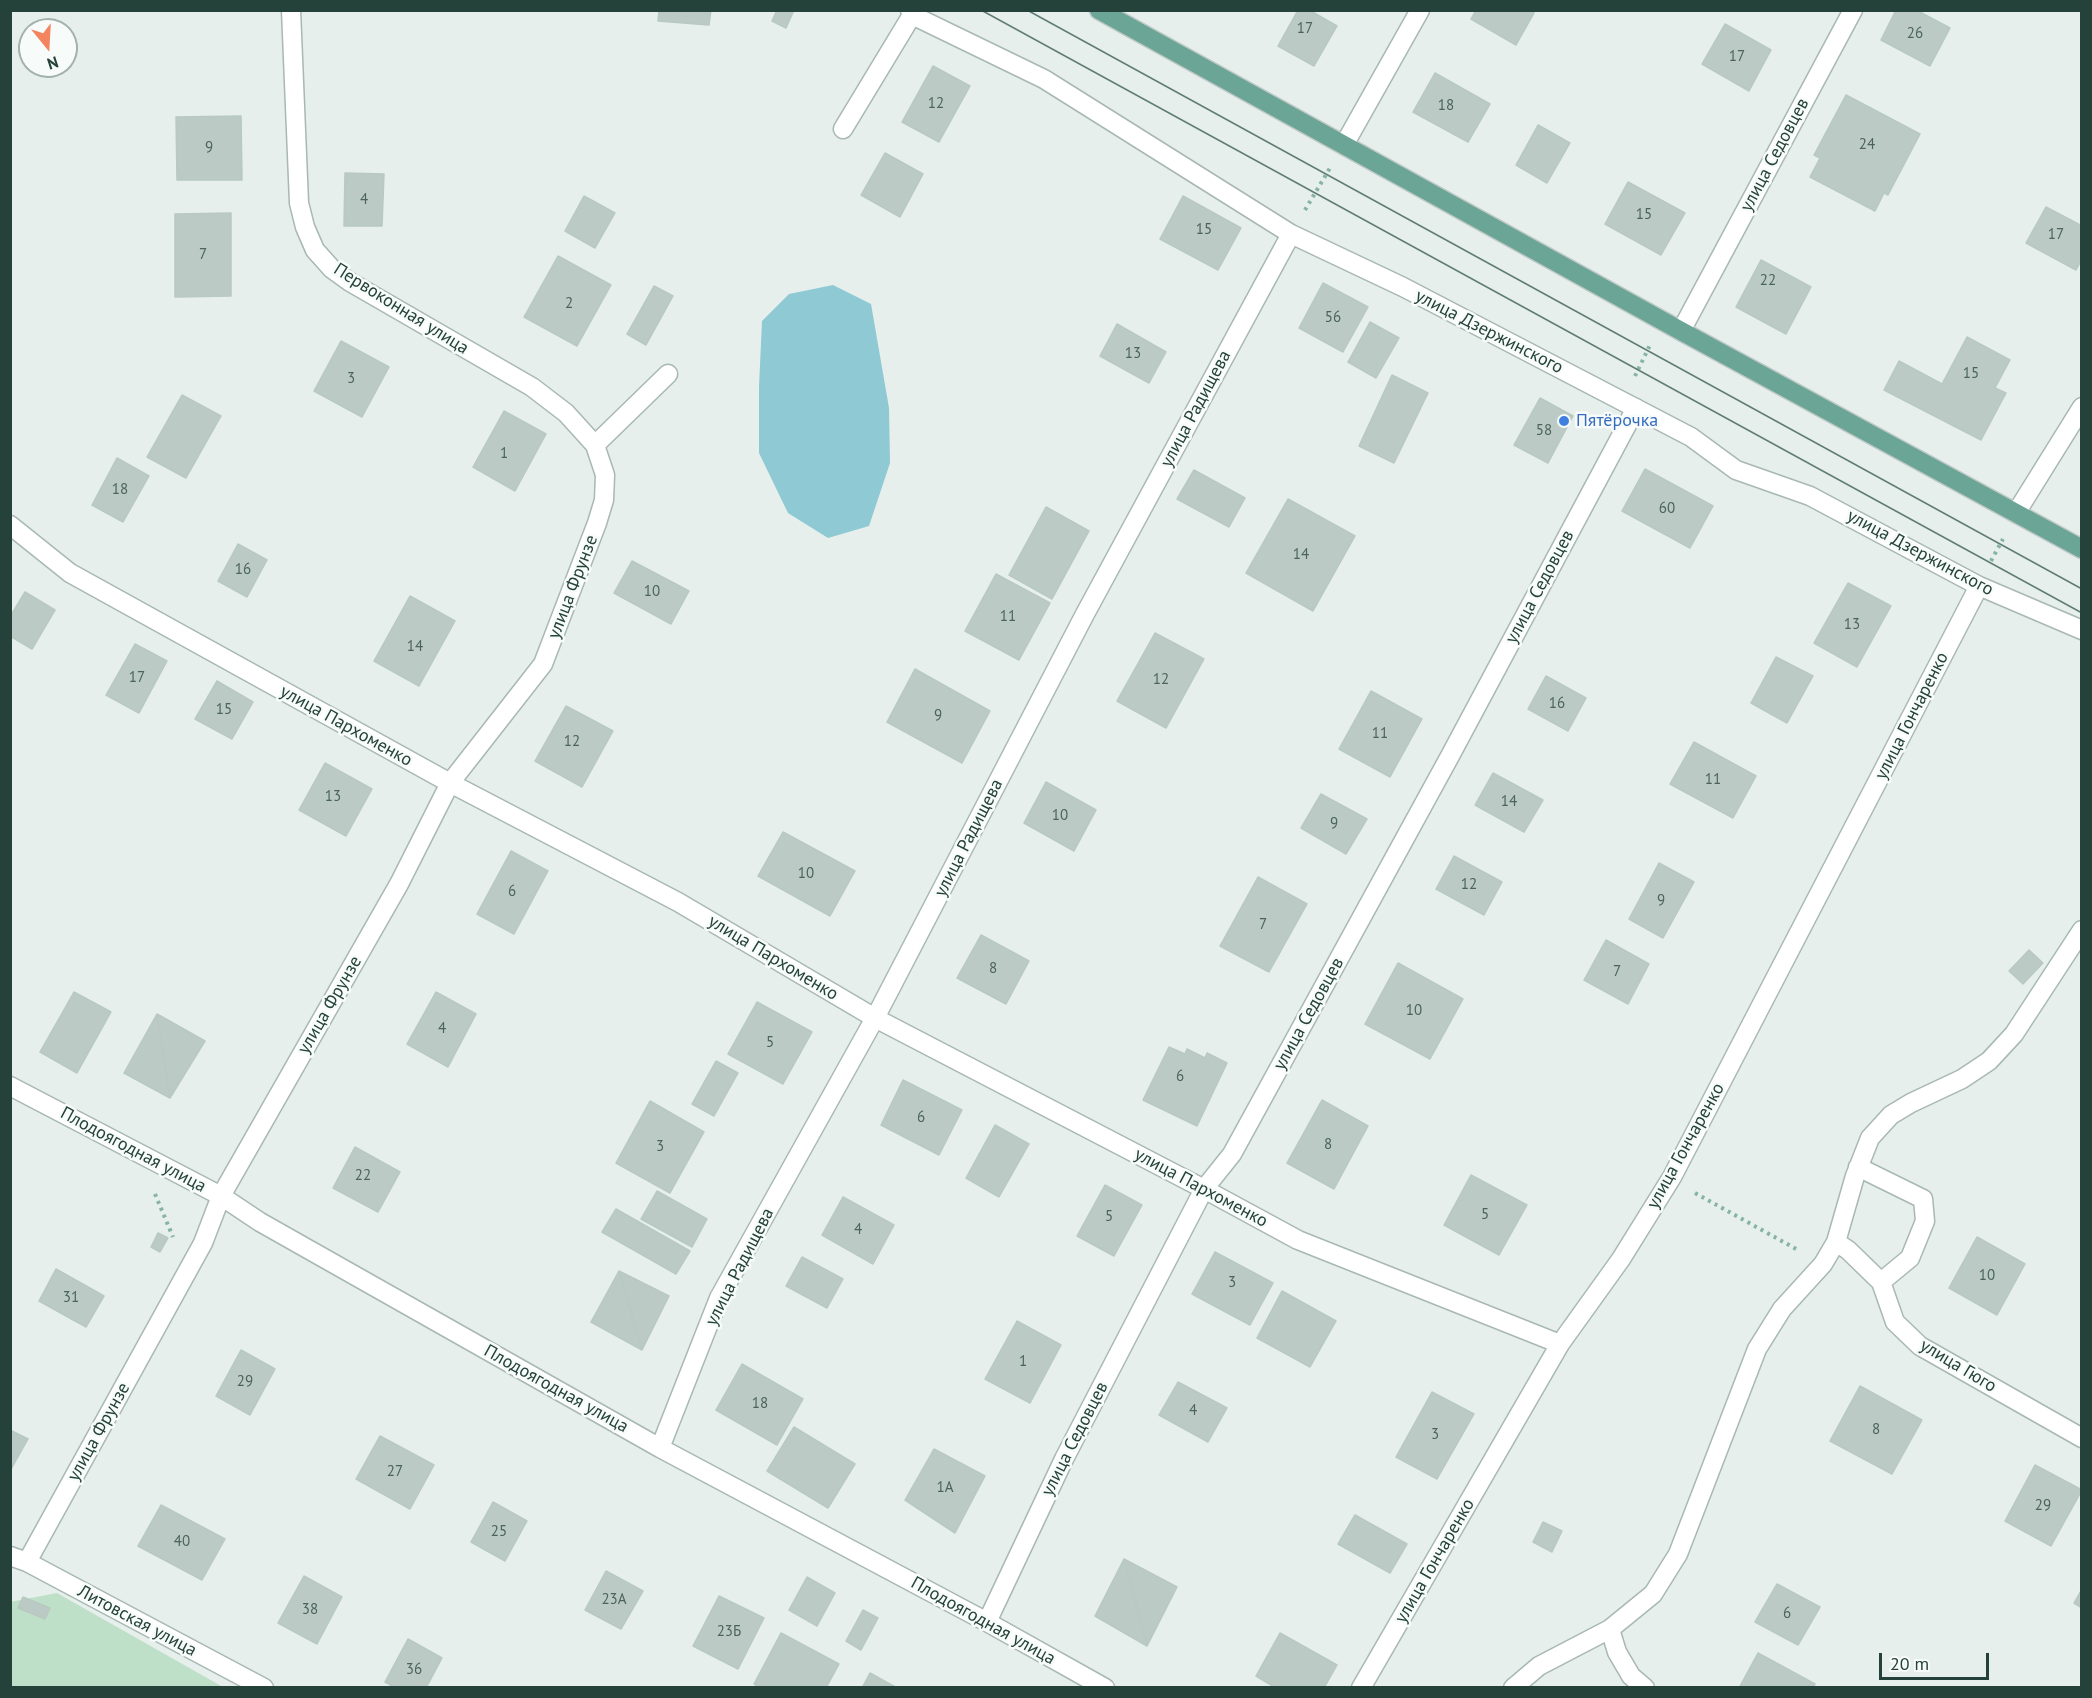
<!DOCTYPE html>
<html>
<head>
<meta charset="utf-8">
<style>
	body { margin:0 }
	#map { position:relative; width:2092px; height:1698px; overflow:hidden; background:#e6efeb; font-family:"PT Sans",sans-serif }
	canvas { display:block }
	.frame { position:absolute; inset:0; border:12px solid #24423a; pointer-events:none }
	.north { position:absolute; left:18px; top:18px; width:60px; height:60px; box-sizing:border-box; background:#f7fbf9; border:2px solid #a3b1ad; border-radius:50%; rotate:162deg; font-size:16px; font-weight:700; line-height:24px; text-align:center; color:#24423a }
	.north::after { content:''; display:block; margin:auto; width:21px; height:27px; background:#f4845f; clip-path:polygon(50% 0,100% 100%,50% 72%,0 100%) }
	.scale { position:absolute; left:1879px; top:1653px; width:110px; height:27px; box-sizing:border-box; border:3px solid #24423a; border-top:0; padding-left:8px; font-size:18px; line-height:21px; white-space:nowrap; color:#24423a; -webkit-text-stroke:4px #f7fbf9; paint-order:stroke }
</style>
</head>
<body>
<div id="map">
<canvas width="2092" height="1698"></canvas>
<div class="frame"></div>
<div class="north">N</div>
<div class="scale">20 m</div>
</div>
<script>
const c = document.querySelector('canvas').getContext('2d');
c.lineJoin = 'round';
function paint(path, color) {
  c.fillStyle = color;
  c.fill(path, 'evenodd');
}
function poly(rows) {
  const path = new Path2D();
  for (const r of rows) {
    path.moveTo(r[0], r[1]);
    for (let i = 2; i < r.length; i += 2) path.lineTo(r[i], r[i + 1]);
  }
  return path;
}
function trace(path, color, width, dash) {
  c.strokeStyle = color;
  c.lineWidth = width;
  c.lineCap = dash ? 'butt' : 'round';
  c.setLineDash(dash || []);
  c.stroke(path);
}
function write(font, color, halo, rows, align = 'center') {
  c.font = font + ' "PT Sans",sans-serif';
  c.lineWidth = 5;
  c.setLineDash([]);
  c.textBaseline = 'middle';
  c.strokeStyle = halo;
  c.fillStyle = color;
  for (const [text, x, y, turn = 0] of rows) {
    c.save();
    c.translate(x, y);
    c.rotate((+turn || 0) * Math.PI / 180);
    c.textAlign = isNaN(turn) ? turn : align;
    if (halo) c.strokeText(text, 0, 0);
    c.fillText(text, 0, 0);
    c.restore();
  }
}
paint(poly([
	[57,1593,223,1687,11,1687,10,1602]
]), '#bfe0c8');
paint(poly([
	[833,285,871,304,889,408,890,463,869,526,828,538,788,513,759,453,759,387,762,321,789,294]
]), '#8ec9d4');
const building = poly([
	[659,10,711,10,709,25,658,21,659,10],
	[777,10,794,10,786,28,772,21,777,10],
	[1298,10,1309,10,1337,26,1314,66,1278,46,1298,10],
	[1476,10,1529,10,1534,13,1516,45,1471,19,1476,10],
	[1896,10,1916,10,1950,28,1930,66,1881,40,1896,10],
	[1725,24,1771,50,1749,91,1702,64,1725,24],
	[933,66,970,86,939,142,902,122,933,66],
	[1435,73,1490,104,1468,142,1413,112,1435,73],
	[1846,95,1920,134,1888,195,1884,193,1875,211,1810,177,1820,158,1814,155,1846,95],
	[241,116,242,180,177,180,176,117,241,116],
	[1538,125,1570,143,1547,183,1516,165,1538,125],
	[885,153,923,174,900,217,861,195,885,153],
	[345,173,384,174,382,226,344,226,345,173],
	[1628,182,1685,213,1661,255,1605,224,1628,182],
	[584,196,615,213,595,248,565,231,584,196],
	[1183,196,1241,228,1218,270,1160,239,1183,196],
	[2046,207,2082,226,2082,259,2076,270,2026,243,2046,207],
	[231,213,231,296,175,297,175,214,231,213],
	[558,256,611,285,577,346,524,317,558,256],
	[1761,260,1811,287,1786,334,1736,307,1761,260],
	[1323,283,1368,307,1343,352,1299,328,1323,283],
	[654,286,673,296,646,345,627,334,654,286],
	[1370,322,1399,338,1376,378,1348,362,1370,322],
	[1117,324,1166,352,1149,383,1100,356,1117,324],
	[1967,337,2010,360,1995,388,2006,393,1981,440,1884,390,1899,361,1942,384,1967,337],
	[341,341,389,367,362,417,314,391,341,341],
	[1392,375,1428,393,1394,463,1359,446,1392,375],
	[182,395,221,416,186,478,147,457,182,395],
	[1540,398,1573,416,1548,463,1514,445,1540,398],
	[504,411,546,434,515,491,473,467,504,411],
	[117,458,149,476,123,522,92,505,117,458],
	[1645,469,1713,506,1690,548,1622,511,1645,469],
	[1194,470,1245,498,1229,527,1177,499,1194,470],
	[1288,499,1355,536,1313,611,1246,573,1288,499],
	[1046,507,1089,531,1052,599,1009,575,1046,507],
	[238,544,267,560,247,597,218,581,238,544],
	[632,561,689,591,671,624,614,593,632,561],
	[996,574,1050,603,1019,660,965,631,996,574],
	[1848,583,1891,606,1857,667,1814,643,1848,583],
	[25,592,55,610,32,649,10,636,10,617,25,592],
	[410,596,455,621,419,686,374,661,410,596],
	[1155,633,1204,659,1166,728,1117,701,1155,633],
	[135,644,167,661,139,713,106,695,135,644],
	[1776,657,1813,676,1787,723,1751,703,1776,657],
	[915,669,990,711,962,763,887,722,915,669],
	[1546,676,1586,698,1568,731,1528,709,1546,676],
	[217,681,253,702,232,739,195,719,217,681],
	[1371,691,1422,719,1390,777,1339,749,1371,691],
	[566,706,613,731,582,787,535,761,566,706],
	[1694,742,1756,776,1733,818,1670,784,1694,742],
	[325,763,372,789,346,836,299,810,325,763],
	[1493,773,1543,800,1524,832,1475,805,1493,773],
	[1046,782,1096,810,1074,851,1024,823,1046,782],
	[1321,794,1367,819,1346,854,1301,828,1321,794],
	[783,832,855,871,830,916,758,876,783,832],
	[511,851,548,871,514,934,477,914,511,851],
	[1454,856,1502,882,1484,915,1436,889,1454,856],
	[1659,863,1694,882,1663,938,1629,919,1659,863],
	[1258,877,1307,904,1269,972,1220,946,1258,877],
	[981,935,1029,961,1006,1004,957,978,981,935],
	[1606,940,1649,964,1628,1004,1584,980,1606,940],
	[2029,950,2043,963,2023,984,2009,971,2029,950],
	[1398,963,1463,999,1430,1059,1365,1024,1398,963],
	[74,992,111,1012,77,1073,40,1052,74,992],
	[436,992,476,1014,448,1067,407,1044,436,992],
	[757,1002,812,1032,783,1084,728,1054,757,1002],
	[157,1014,170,1098,124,1073,157,1014],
	[157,1014,205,1041,170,1098,157,1014],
	[1169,1047,1185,1054,1187,1049,1205,1058,1207,1053,1227,1063,1197,1126,1143,1100,1169,1047],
	[716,1061,738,1073,714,1116,692,1104,716,1061],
	[903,1080,962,1110,939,1155,881,1125,903,1080],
	[1322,1100,1368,1126,1334,1189,1287,1163,1322,1100],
	[650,1101,704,1132,670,1193,616,1163,650,1101],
	[995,1125,1029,1144,999,1197,966,1178,995,1125],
	[355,1147,400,1172,378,1212,333,1188,355,1147],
	[1471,1175,1527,1205,1499,1255,1444,1225,1471,1175],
	[1105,1185,1142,1205,1114,1256,1077,1236,1105,1185],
	[657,1191,707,1219,692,1247,641,1219,657,1191],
	[843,1197,894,1225,873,1264,822,1235,843,1197],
	[616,1209,690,1251,676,1274,602,1232,616,1209],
	[158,1233,168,1238,160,1252,151,1247,158,1233],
	[1977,1237,2025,1264,1997,1315,1949,1288,1977,1237],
	[1215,1252,1273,1283,1250,1325,1192,1294,1215,1252],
	[802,1257,843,1279,827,1308,786,1286,802,1257],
	[56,1269,104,1296,86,1327,39,1301,56,1269],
	[619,1271,642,1350,591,1322,619,1271],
	[619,1271,669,1296,642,1350,619,1271],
	[1282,1291,1336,1321,1310,1367,1257,1338,1282,1291],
	[1017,1321,1061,1345,1030,1403,985,1379,1017,1321],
	[241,1350,275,1369,250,1415,216,1396,241,1350],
	[742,1364,803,1399,777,1445,716,1410,742,1364],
	[1178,1382,1227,1408,1208,1442,1159,1415,1178,1382],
	[1860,1386,1922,1420,1892,1474,1830,1441,1860,1386],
	[1432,1392,1474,1414,1437,1479,1396,1457,1432,1392],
	[794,1427,855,1464,828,1508,767,1471,794,1427],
	[10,1430,28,1439,10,1471,10,1430],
	[380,1436,434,1465,410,1509,356,1479,380,1436],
	[934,1449,985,1476,955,1533,905,1500,934,1449],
	[2035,1465,2082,1490,2051,1546,2005,1521,2035,1465],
	[493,1502,527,1521,505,1561,471,1542,493,1502],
	[161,1505,225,1539,202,1580,138,1546,161,1505],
	[1355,1515,1407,1544,1390,1573,1338,1544,1355,1515],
	[1543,1522,1562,1531,1552,1552,1533,1542,1543,1522],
	[1124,1559,1177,1587,1147,1646,1124,1559],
	[1124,1559,1147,1646,1095,1616,1124,1559],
	[606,1571,643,1591,621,1629,585,1610,606,1571],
	[304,1576,342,1597,317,1644,278,1623,304,1576],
	[807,1577,835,1593,817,1626,789,1610,807,1577],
	[1777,1584,1820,1607,1798,1645,1755,1622,1777,1584],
	[2082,1589,2082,1608,2074,1603,2082,1589],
	[719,1596,764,1618,738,1669,693,1646,719,1596],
	[23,1597,50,1608,45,1619,18,1608,23,1597],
	[863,1610,878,1618,861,1650,846,1641,863,1610],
	[781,1633,839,1664,826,1688,760,1688,754,1684,781,1633],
	[1280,1633,1337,1665,1324,1688,1276,1688,1256,1676,1280,1633],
	[408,1639,442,1658,426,1688,396,1688,385,1682,408,1639],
	[1758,1653,1815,1684,1813,1688,1739,1688,1758,1653],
	[870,1673,897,1688,862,1688,870,1673]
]);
paint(building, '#bbcac4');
trace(building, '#b8c9c2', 1.5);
const minor = poly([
	[910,10,912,15,1044,79,1291,234,1403,287,1691,437,1736,470,1810,496,1979,586,2082,630],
	[843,129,912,15],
	[1344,145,1420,10],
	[1681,331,1853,10],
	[595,445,668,374],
	[2016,513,2082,407],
	[10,525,70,573,450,783,678,902,875,1018,1204,1189,1298,1240,1560,1344],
	[10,1086,221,1196,260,1222,660,1448,987,1622,1105,1688],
	[1858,1167,1923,1199,1925,1221,1910,1258,1881,1282],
	[1836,1242,1848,1250,1881,1282,1895,1322,1920,1346,2082,1438],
	[660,1448,719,1298,875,1018,1085,614,1291,234],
	[10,1556,27,1562,264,1688],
	[27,1562,203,1243,221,1196,399,884,450,783,543,664,597,523,604,500,605,475,595,445,566,413,532,387,350,282,332,269,315,250,305,227,299,203,291,10],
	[987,1622,1064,1459,1204,1189,1232,1154,1450,756,1636,408],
	[1610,1629,1617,1652,1631,1676,1645,1688],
	[1361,1688,1560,1344,1621,1259,1672,1177,1979,586],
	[1513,1688,1539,1666,1610,1629,1653,1594,1678,1554,1757,1349,1782,1309,1823,1264,1836,1242,1855,1176,1870,1138,1891,1115,1911,1103,1962,1079,1989,1061,2014,1034,2082,930]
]);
const major = poly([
	[1099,10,1681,331,2082,549]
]);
trace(minor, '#a8b8b2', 21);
trace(major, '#c2cac8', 21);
trace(poly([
	[1305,210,1330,168],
	[1635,376,1650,345],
	[1991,561,2003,539],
	[1695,1193,1798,1250],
	[155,1194,173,1237]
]), '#86b3a5', 4, [3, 4.5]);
trace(minor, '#fff', 18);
trace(major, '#6aa596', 18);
trace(poly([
	[981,10,2082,613],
	[1027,10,2082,589]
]), '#5f7d75', 1.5);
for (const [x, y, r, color] of [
	[1564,421,6,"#3f7fe0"]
]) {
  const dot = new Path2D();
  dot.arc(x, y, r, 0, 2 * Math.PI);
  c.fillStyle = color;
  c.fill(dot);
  trace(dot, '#f7fbf9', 2);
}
write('15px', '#4a645c', null, [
	["17",1305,29],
	["26",1915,34],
	["17",1737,57],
	["12",936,104],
	["18",1446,106],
	["24",1867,145],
	["9",209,148],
	["4",364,200],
	["15",1644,215],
	["15",1204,230],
	["17",2056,235],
	["7",203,255],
	["22",1768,281],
	["2",569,304],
	["56",1333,318],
	["13",1133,354],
	["15",1971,374],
	["3",351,379],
	["58",1544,431],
	["1",504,454],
	["18",120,490],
	["60",1667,509],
	["14",1301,555],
	["16",243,570],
	["10",652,592],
	["11",1008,617],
	["13",1852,625],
	["14",415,647],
	["17",137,678],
	["12",1161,680],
	["16",1557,704],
	["15",224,710],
	["9",938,716],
	["11",1380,734],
	["12",572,742],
	["11",1713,780],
	["13",333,797],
	["14",1509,802],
	["10",1060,816],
	["9",1334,824],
	["10",806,874],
	["12",1469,885],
	["6",512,892],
	["9",1661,901],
	["7",1263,925],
	["8",993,969],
	["7",1617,972],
	["10",1414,1011],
	["4",442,1029],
	["5",770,1043],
	["6",1180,1077],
	["6",921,1118],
	["8",1328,1145],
	["3",660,1147],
	["22",363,1176],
	["5",1485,1215],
	["5",1109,1217],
	["4",858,1230],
	["10",1987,1276],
	["3",1232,1283],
	["31",71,1298],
	["1",1023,1362],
	["29",245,1382],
	["18",760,1404],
	["4",1193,1411],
	["8",1876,1430],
	["3",1435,1435],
	["27",395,1472],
	["1А",945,1488],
	["29",2043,1506],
	["25",499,1532],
	["40",182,1542],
	["23А",614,1600],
	["38",310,1610],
	["6",1787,1614],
	["23Б",729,1632],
	["36",414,1670]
]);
write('18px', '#24423a', '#f7fbf9', [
	["улица Седовцев",1775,155,-62],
	["Первоконная улица",401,309,32],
	["улица Дзержинского",1489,332,27],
	["улица Радищева",1196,409,-62],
	["улица Дзержинского",1920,553,28],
	["улица Фрунзе",573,587,-69],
	["улица Седовцев",1540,587,-62],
	["улица Гончаренко",1912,716,-63],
	["улица Пархоменко",346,726,29],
	["улица Радищева",969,838,-63],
	["улица Пархоменко",773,958,31],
	["улица Фрунзе",330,1005,-60],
	["улица Седовцев",1309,1014,-61],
	["улица Гончаренко",1686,1146,-61],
	["Плодоягодная улица",133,1150,28],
	["улица Пархоменко",1201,1188,28],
	["улица Радищева",740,1267,-63],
	["улица Гюго",1958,1366,31],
	["Плодоягодная улица",556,1389,29],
	["улица Фрунзе",99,1432,-61],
	["улица Седовцев",1075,1439,-63],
	["улица Гончаренко",1435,1561,-60],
	["Литовская улица",137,1621,28],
	["Плодоягодная улица",983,1621,29]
]);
write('18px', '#366cbe', '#f7fbf9', [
	["Пятёрочка",1576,421]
], 'left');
</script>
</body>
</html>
